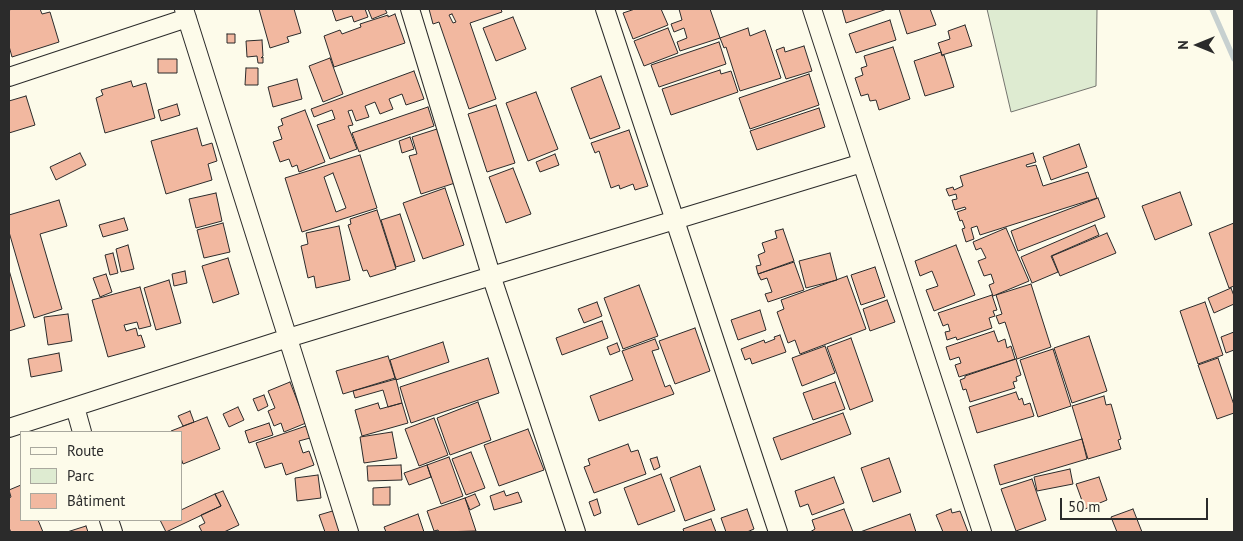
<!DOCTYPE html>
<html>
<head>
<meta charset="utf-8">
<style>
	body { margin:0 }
	#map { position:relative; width:1243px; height:541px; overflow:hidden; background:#fdfbea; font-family:"PT Sans",sans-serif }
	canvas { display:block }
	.frame { position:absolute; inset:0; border:10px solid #2b2b2b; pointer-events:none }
	.legend { position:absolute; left:20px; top:431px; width:162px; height:90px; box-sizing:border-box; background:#fdfbea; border:1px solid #a9a89e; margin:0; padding:6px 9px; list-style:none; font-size:15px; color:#2b2b2b }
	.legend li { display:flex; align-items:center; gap:10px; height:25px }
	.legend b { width:25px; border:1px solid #a9a89e }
	.north { position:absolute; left:1173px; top:20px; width:50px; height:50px; -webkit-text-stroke:4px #fdfbea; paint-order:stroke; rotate:270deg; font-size:14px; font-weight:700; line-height:20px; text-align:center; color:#2b2b2b }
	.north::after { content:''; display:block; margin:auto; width:18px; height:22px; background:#2b2b2b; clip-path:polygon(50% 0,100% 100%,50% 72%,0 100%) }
	.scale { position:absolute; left:1060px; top:498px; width:148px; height:22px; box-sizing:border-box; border:2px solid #2b2b2b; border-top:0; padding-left:6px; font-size:15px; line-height:18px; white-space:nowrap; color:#2b2b2b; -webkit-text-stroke:4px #fdfbea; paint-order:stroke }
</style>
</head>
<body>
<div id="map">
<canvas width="1243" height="541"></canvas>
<div class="frame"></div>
<ul class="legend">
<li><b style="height:6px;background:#fdfbea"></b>Route</li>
<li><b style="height:14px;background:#deebd1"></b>Parc</li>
<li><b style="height:14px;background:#f2b8a0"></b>Bâtiment</li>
</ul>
<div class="north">N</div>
<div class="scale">50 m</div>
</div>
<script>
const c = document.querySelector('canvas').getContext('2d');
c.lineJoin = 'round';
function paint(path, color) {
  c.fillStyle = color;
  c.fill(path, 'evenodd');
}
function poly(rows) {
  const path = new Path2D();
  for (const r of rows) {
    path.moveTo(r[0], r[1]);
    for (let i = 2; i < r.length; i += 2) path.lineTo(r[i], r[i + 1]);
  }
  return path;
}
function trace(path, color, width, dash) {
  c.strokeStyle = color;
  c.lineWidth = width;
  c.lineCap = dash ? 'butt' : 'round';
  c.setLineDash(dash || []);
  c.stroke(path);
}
const green = poly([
	[987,9,1097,9,1096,86,1011,112,987,9]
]);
paint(green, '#deebd1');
trace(green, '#74746e', 1);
trace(poly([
	[1212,9,1234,59]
]), '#c7d0d0', 5.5);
const building = poly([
	[13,9,40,9,42,14,50,12,59,42,12,57,9,46,9,10,13,9],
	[259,9,294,9,301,33,287,37,289,42,270,48,259,9],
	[332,9,365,9,368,17,354,22,352,16,336,21,332,9],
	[368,9,385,9,387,13,372,19,368,9],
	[429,9,501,9,502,12,470,23,496,99,469,109,439,22,433,24,429,9],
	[452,14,456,22,453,23,449,15,452,14],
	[635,9,661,9,668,25,633,39,623,13,635,9],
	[679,9,710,9,720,38,680,51,677,42,687,38,684,28,674,32,671,24,682,20,679,9],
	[842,9,887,9,846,23,842,9],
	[899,9,930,9,936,25,907,34,899,9],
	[395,14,405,43,334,67,324,36,340,30,342,34,361,27,360,24,388,15,388,17,395,14],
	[513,17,526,49,496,61,483,28,513,17],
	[890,20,896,40,856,53,849,34,890,20],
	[965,25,972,46,942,55,938,43,950,39,948,31,965,25],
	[668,28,678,53,644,66,634,41,668,28],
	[748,28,750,36,765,30,781,78,740,91,726,47,724,48,720,38,748,28],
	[227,34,235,34,235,43,227,43,227,34],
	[262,40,263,56,261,58,263,57,263,63,258,63,257,56,247,57,246,41,262,40],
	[719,42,726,64,659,87,651,65,719,42],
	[804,46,812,71,786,79,776,50,784,47,785,52,804,46],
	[893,47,910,99,879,110,876,100,870,101,868,94,861,96,855,78,863,75,861,68,867,66,864,56,893,47],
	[941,52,942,56,944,55,954,87,925,96,914,61,941,52],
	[330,58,343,94,323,102,309,66,330,58],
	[158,59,177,59,177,73,158,73,158,59],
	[246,68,258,68,258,85,245,85,246,68],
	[720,70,721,74,731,71,738,92,671,115,662,89,720,70],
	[414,71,424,99,406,105,402,94,389,99,393,109,380,114,375,102,365,106,369,117,356,121,352,110,348,111,353,125,348,126,357,149,330,159,317,125,335,119,332,110,314,117,311,109,414,71],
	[809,74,819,105,750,129,739,98,809,74],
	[601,76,620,128,590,139,571,88,601,76],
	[297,79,302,99,273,107,268,87,297,79],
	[131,81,133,87,146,83,155,118,105,133,96,98,103,95,101,90,131,81],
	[536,92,558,149,528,161,506,103,536,92],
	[26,96,35,125,9,133,9,101,26,96],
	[177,104,180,115,161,121,158,110,177,104],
	[496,105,515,163,487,172,468,114,496,105],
	[428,107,434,126,359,152,352,133,428,107],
	[819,108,825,127,757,150,750,131,819,108],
	[305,110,325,162,299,172,297,165,292,167,289,159,280,162,273,142,282,139,278,127,283,125,281,119,305,110],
	[197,128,202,146,212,143,217,161,208,164,212,180,166,194,151,141,197,128],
	[437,129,455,183,421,194,409,156,417,154,412,137,437,129],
	[629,130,648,186,635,190,633,184,620,189,619,185,611,188,599,151,595,153,591,143,629,130],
	[410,137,414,149,402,153,399,141,410,137],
	[1079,144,1087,167,1051,180,1043,157,1079,144],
	[80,153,86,165,56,180,50,167,80,153],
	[1033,153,1036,162,1026,165,1027,167,1036,165,1043,186,1088,172,1097,198,980,235,977,226,971,228,974,239,966,242,962,229,965,228,962,220,960,221,957,212,966,209,965,207,955,210,952,200,957,199,956,194,949,196,946,189,953,187,954,190,963,186,960,176,1033,153],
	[555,154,559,165,540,172,536,162,555,154],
	[360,155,377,208,302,232,285,178,360,155],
	[333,173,346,208,336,212,324,177,333,173],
	[513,168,531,214,506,223,489,177,513,168],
	[445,188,464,245,423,259,403,203,445,188],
	[1180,192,1192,225,1155,240,1142,206,1180,192],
	[216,193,222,221,196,228,189,199,216,193],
	[1098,198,1105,217,1018,251,1011,231,1098,198],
	[59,200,67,226,40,234,62,309,34,318,9,232,9,215,59,200],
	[377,210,396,269,370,277,367,270,363,271,348,225,351,224,350,219,377,210],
	[400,214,415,261,396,267,381,220,400,214],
	[124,218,128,230,103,237,99,225,124,218],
	[223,223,230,252,204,258,197,230,223,223],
	[1234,223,1234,286,1229,288,1209,233,1234,223],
	[1095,225,1099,235,1051,256,1058,272,1032,283,1021,257,1095,225],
	[339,226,350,280,316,288,314,276,308,278,301,246,308,244,306,233,339,226],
	[1006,228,1029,281,993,296,989,285,994,283,991,274,984,276,978,261,986,258,981,248,976,250,973,242,1006,228],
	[783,229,794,261,758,274,756,266,761,265,758,255,765,252,762,243,777,238,775,231,783,229],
	[1107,233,1116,253,1060,276,1052,256,1107,233],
	[128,245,134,269,121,272,116,249,128,245],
	[956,245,975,295,934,311,926,290,938,286,932,271,920,276,915,261,956,245],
	[113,253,118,273,110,275,105,255,113,253],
	[830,253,837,280,806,288,799,261,830,253],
	[228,258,239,294,213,303,202,266,228,258],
	[794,262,804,290,768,302,765,294,772,292,767,278,761,280,758,274,794,262],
	[875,267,885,297,861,305,851,275,875,267],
	[9,270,25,326,9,331,9,270],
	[185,271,187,283,174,286,172,274,185,271],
	[106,274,112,292,100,297,93,278,106,274],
	[847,276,866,329,800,354,795,340,788,343,777,312,784,309,781,300,847,276],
	[169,280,181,323,156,330,144,288,169,280],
	[1031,284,1051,347,1017,359,1005,322,999,324,996,316,1002,314,996,295,1031,284],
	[639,285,658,336,623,349,604,298,639,285],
	[140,287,151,326,139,329,137,322,124,325,126,331,136,328,138,336,141,335,145,347,108,357,92,300,140,287],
	[1231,288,1234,296,1234,304,1214,313,1208,298,1231,288],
	[992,295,997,310,993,311,995,316,989,318,992,328,957,340,956,337,947,340,945,332,950,331,948,324,943,326,938,313,992,295],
	[887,300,895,322,870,331,863,309,887,300],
	[597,302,602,316,584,323,578,309,597,302],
	[1205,302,1223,355,1198,364,1180,311,1205,302],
	[760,310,766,330,738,340,731,320,760,310],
	[68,314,72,341,48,345,44,317,68,314],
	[602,321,608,338,562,355,556,338,602,321],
	[695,328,710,371,675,384,659,341,695,328],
	[994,331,998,342,1005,339,1007,348,1011,346,1015,359,959,377,955,365,961,363,959,357,950,360,946,347,994,331],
	[1234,332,1234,350,1226,353,1221,337,1234,332],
	[780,335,786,352,752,364,750,358,745,360,741,349,764,340,765,343,775,339,774,337,780,335],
	[1089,336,1107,391,1072,403,1054,348,1089,336],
	[851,338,873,401,850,410,827,347,851,338],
	[655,339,659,349,652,351,665,387,670,385,674,394,599,421,590,396,633,380,622,351,655,339],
	[443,342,449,362,396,380,390,360,443,342],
	[617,343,620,351,610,355,607,347,617,343],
	[825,346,835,373,802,386,792,358,825,346],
	[1053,349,1071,406,1038,417,1020,360,1053,349],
	[59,353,62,371,31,377,28,359,59,353],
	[388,356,395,378,343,394,336,371,388,356],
	[488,358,499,393,411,423,400,387,488,358],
	[1218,358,1234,405,1234,413,1217,419,1198,365,1218,358],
	[1016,359,1021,375,1016,377,1017,381,1013,382,1015,388,970,402,966,389,963,390,960,380,965,378,965,376,1016,359],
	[396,379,402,403,388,407,383,390,355,398,353,391,396,379],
	[290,382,306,423,284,432,281,423,274,426,268,411,275,408,268,391,290,382],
	[835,382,845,409,813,420,803,393,835,382],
	[1016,392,1019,400,1022,398,1024,405,1030,403,1034,416,977,433,969,407,1016,392],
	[264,395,268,406,258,411,253,399,264,395],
	[1104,396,1106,405,1111,404,1121,439,1118,440,1121,449,1088,459,1072,406,1104,396],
	[478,402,491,440,450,455,437,418,478,402],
	[378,403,380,409,402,403,408,423,362,436,355,410,378,403],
	[238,407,244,420,229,427,223,414,238,407],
	[190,411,194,422,183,426,178,416,190,411],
	[843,413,851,434,781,460,773,438,843,413],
	[207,417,220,449,183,464,181,458,181,432,171,432,171,431,207,417],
	[434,418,448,455,419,466,405,429,434,418],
	[269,423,273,435,249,443,245,431,269,423],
	[306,426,310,438,299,441,303,453,309,451,314,465,286,475,282,463,265,468,256,443,306,426],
	[528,429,544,470,499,486,484,445,528,429],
	[392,432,397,458,364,463,360,437,392,432],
	[1082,439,1087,459,1000,485,994,465,1082,439],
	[628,444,631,452,638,450,646,474,594,493,584,467,590,465,588,459,628,444],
	[471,452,485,488,466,495,452,459,471,452],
	[449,457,463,496,441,504,427,465,449,457],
	[657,457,660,467,654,470,650,459,657,457],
	[889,458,901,492,873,502,861,468,889,458],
	[401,465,402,480,368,481,367,466,401,465],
	[427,465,431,477,409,485,404,473,427,465],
	[700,466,715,510,685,521,670,478,700,466],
	[1070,469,1073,484,1037,491,1034,477,1070,469],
	[661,474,675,511,638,525,624,488,661,474],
	[318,475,321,498,297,501,295,478,318,475],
	[834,477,844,503,812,515,808,504,800,507,795,491,834,477],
	[1099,477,1107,500,1085,509,1076,484,1099,477],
	[1032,479,1046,520,1016,531,1001,489,1032,479],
	[21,485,21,520,38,520,43,532,11,532,9,528,9,498,11,497,9,490,21,485],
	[390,487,390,505,373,505,373,488,390,487],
	[223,491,239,525,224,532,202,532,199,526,205,523,201,515,221,506,215,494,223,491],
	[504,491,506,496,518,492,522,502,494,510,490,496,504,491],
	[215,494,221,506,166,532,160,520,181,520,181,510,215,494],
	[475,494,480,505,470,510,465,498,475,494],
	[465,498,476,531,439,532,438,530,434,531,427,511,465,498],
	[597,499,601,513,594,516,589,502,597,499],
	[747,509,754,529,747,532,726,532,721,518,747,509],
	[844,509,853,532,810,532,815,529,812,520,844,509],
	[951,509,952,513,960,511,968,532,943,532,936,515,951,509],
	[1133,509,1142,532,1117,532,1111,517,1133,509],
	[336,510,343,532,325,532,319,515,336,510],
	[418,514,424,532,386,532,384,527,418,514],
	[910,514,916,532,860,532,910,514],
	[711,519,716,532,684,532,683,529,711,519],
	[86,526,88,532,67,532,86,526]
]);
paint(building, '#f2b8a0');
trace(building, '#2b2b2b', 1);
const minor = poly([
	[184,9,349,532],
	[410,9,491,275,576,532],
	[605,9,778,532],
	[812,9,982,532],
	[9,77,187,18],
	[75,407,82,432],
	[9,428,288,338,862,163],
	[109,520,113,532]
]);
trace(minor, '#2b2b2b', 20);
trace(minor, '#fdfbea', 18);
</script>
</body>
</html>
